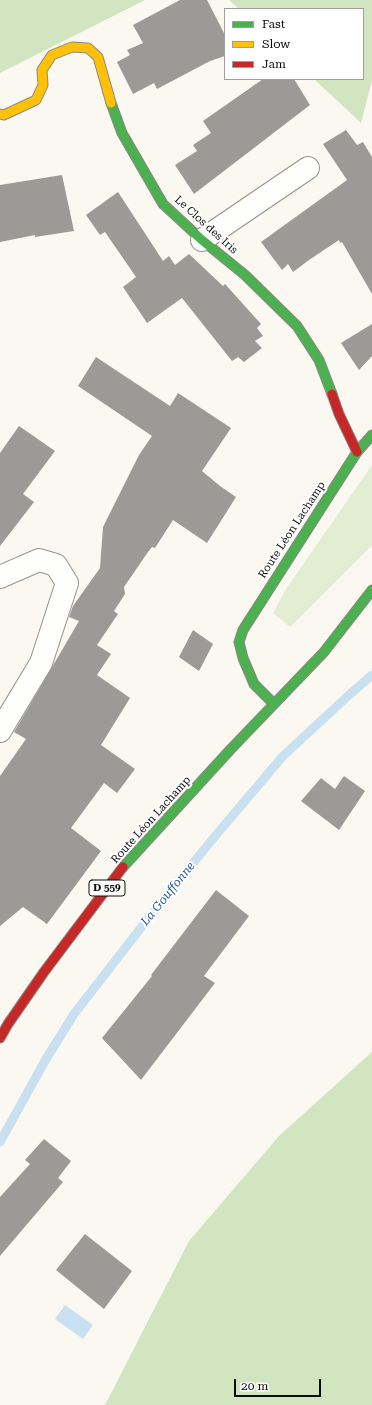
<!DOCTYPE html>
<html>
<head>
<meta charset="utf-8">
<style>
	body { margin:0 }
	#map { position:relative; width:372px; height:1405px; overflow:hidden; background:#faf8f0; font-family:"Roboto Serif",serif }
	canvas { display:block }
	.legend { position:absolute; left:224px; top:8px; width:140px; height:72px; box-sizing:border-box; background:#fff; border:1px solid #9e9e9e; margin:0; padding:5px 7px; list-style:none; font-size:12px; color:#0c0c0c }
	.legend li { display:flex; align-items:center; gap:8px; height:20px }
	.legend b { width:20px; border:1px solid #9e9e9e }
	.scale { position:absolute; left:234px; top:1379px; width:87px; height:18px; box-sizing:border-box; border:2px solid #0c0c0c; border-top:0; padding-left:5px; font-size:12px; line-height:14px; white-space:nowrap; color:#0c0c0c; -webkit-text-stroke:3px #fff; paint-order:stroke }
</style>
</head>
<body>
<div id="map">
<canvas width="372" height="1405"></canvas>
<ul class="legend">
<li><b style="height:5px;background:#4caf50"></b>Fast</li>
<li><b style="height:5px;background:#ffc107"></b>Slow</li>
<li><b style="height:5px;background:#c62828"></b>Jam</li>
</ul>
<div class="scale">20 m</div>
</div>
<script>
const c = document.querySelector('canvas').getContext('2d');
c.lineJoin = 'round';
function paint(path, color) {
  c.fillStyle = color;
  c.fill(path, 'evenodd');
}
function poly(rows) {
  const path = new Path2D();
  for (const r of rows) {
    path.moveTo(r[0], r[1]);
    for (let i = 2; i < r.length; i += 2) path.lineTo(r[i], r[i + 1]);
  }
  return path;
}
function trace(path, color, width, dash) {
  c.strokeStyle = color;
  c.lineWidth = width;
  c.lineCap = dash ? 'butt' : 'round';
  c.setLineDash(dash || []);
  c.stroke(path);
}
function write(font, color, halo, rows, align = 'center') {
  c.font = font + ' "Roboto Serif",serif';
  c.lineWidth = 4;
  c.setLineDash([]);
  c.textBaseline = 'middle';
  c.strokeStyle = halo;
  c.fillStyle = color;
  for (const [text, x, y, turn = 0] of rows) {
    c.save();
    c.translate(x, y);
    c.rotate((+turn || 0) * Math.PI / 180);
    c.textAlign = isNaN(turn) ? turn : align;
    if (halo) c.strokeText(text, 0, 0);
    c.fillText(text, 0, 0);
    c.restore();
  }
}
paint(poly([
	[372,465,372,545,290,627,273,613,286,589]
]), '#e1eed1');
paint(poly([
	[0,0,145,0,0,73],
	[229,0,372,0,372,80,361,123,314,79,363,79,363,9,239,9],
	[372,1052,372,1405,105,1405,189,1241,279,1136]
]), '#d1e5c0');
paint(poly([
	[65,1305,93,1325,83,1339,55,1319]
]), '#c9e0f1');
trace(poly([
	[0,1142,46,1059,74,1014,150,916,216,835,283,756,349,695,372,675]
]), '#c9e0f1', 9);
paint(poly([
	[180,0,207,0,225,35,225,56,210,61,157,89,154,83,133,94,117,62,130,55,127,50,143,43,133,25],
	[263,79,294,79,310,105,194,194,175,165,197,151,193,145,211,133,203,121],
	[346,130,357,145,363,142,372,157,372,294,342,242,340,243,339,240,309,260,293,272,288,264,282,270,261,242,347,180,323,144],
	[62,175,74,231,35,237,35,235,0,242,0,185],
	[118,192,163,261,169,256,175,265,189,254,223,286,225,284,261,324,257,328,263,336,255,341,262,348,244,362,238,357,232,361,182,298,147,323,123,287,136,277,105,232,100,235,86,215],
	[372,324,372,356,359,370,341,343],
	[96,357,170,406,178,393,231,428,202,471,220,486,236,497,207,543,173,520,155,548,152,547,148,552,124,587,125,594,114,611,118,614,97,645,111,654,97,675,130,698,101,745,135,769,117,793,104,783,71,828,101,851,47,924,23,907,0,926,0,776,26,739,14,732,79,621,69,617,73,606,100,568,103,527,139,455,152,436,78,386],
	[19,426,55,451,23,494,34,502,0,546,0,453],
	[193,630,213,644,199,671,179,657],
	[344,776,365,791,339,830,301,801,321,778,335,789],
	[216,890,249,916,204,976,215,983,141,1080,102,1038,152,976,151,975],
	[44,1139,71,1161,58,1178,63,1182,0,1256,0,1197,30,1164,25,1160],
	[85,1234,132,1271,104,1309,56,1270]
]), '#9c9a96');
const street = poly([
	[202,240,308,168],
	[0,577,39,560,56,565,67,583,41,663,0,731]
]);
const fast = poly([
	[111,103,122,133,163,204,202,240,245,275,297,326,319,360,332,394],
	[274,704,254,684,243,658,239,642,243,630,357,452,372,435],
	[123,867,230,750,324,652,372,590]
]);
const slow = poly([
	[0,114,4,115,36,100,43,85,42,70,52,55,72,47,88,48,98,57,111,103]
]);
const jam = poly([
	[332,394,339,414,357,452],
	[0,1038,8,1024,44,972,123,867]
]);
trace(street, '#93928f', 24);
trace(fast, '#8a8985', 11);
trace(slow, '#8a8985', 11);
trace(jam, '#8a8985', 11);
trace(street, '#fefefd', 22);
trace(fast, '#4caf50', 9);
trace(slow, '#ffc107', 9);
trace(jam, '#c62828', 9);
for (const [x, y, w] of [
	[107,888,36]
]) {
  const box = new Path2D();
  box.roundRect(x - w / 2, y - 8, w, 16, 3);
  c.fillStyle = '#fff';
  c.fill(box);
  trace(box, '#0c0c0c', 1);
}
write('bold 10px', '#0c0c0c', null, [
	["D 559",107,888]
]);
write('11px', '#0c0c0c', '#fff', [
	["Le Clos des Iris",206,225,42],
	["Route Léon Lachamp",292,530,-57],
	["Route Léon Lachamp",151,820,-48]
]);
write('italic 12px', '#1e5995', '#fff', [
	["La Gouffonne",168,894,-51]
]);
</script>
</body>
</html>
